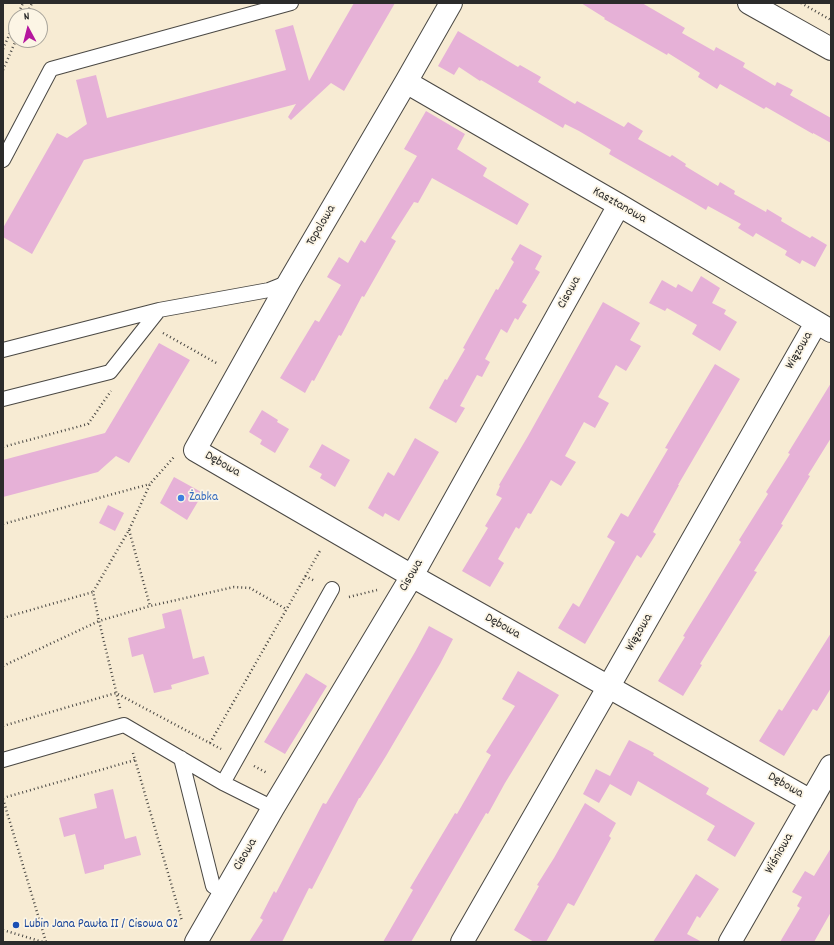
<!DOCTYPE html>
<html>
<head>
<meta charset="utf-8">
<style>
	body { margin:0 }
	#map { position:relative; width:834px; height:945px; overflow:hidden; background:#f7ebd3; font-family:Dekko,sans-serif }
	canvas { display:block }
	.frame { position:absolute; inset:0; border:4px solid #2b2b2b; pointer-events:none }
	.north { position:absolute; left:8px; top:8px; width:40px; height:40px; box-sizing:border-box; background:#fcf5e5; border:1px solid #a8a49b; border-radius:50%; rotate:353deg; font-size:11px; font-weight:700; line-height:16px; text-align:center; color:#2b2b2b }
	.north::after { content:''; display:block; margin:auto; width:14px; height:18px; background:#b5179e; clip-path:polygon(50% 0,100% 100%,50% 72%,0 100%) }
</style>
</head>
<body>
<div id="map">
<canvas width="834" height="945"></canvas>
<div class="frame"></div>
<div class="north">N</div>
</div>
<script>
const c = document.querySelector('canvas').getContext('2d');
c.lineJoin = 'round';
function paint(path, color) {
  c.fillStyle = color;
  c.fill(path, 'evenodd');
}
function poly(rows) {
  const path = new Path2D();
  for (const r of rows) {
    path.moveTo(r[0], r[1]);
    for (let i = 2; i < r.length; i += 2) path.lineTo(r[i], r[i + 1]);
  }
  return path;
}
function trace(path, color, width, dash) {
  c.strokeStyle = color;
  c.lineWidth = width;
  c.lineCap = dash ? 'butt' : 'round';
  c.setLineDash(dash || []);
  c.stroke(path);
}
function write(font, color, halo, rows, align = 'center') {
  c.font = font + ' Dekko,sans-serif';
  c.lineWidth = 3.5;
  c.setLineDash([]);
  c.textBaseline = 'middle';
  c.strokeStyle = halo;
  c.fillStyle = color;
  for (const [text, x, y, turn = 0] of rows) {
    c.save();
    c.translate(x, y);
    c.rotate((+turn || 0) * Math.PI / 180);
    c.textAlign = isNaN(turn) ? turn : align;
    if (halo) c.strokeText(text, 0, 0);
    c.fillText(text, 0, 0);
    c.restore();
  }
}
paint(poly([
	[354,3,395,3,344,91,331,83,291,120,288,117,296,104,84,160,32,254,3,237,3,228,57,133,67,138,87,124,76,80,96,75,107,118,286,70,275,30,293,25,309,81],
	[581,3,642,3,685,28,682,33,714,51,716,47,745,63,743,67,775,86,777,82,793,90,790,95,831,118,831,143,813,133,813,134,766,107,764,109,720,84,717,89,698,77,700,73,668,53,667,55,604,19,605,18],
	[458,31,518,67,520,65,541,77,538,82,575,104,577,101,624,127,628,122,643,131,638,139,670,157,672,155,686,164,685,166,718,186,720,182,735,191,734,194,766,212,767,209,782,218,781,221,810,238,812,236,827,245,815,267,802,260,800,264,785,255,787,251,756,233,753,237,738,228,741,224,708,206,706,210,691,201,609,154,611,150,579,131,565,124,563,128,481,80,480,81,459,67,454,75,438,66],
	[426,111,465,134,457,149,487,168,483,176,529,204,517,225,432,178,418,203,414,202,391,238,396,241,364,297,362,296,341,336,339,335,314,381,312,380,305,393,280,378,315,320,319,322,341,285,327,277,339,257,348,263,361,240,365,243,417,156,404,149],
	[520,244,542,256,535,269,540,272,522,302,527,305,518,320,515,318,507,333,501,329,485,359,490,362,482,377,477,375,460,406,465,408,456,423,429,408,445,379,447,380,465,349,463,348,496,289,498,290,514,262,511,259],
	[701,276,720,288,712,303,726,310,724,314,737,322,720,351,692,334,697,325,667,308,665,311,649,303,662,280,676,288,678,284,692,292],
	[603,302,640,323,630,340,641,346,626,371,616,365,598,397,609,403,595,428,584,422,565,456,576,462,561,486,551,480,531,514,528,513,519,529,516,527,498,559,504,563,490,587,462,571,488,528,485,526,502,498,496,495,500,486,499,485,528,436],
	[159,343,190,360,129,463,116,456,98,472,3,497,3,460,105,433],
	[715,364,740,379,678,485,679,485,653,532,656,534,641,558,637,555,585,644,558,628,573,603,579,607,615,542,607,537,621,513,628,517,668,449,665,448],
	[831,383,831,438,808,475,810,476,781,524,783,525,754,571,757,572,700,664,702,665,683,696,658,681,685,637,683,636,741,542,739,540,768,494,766,492,790,454,788,453],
	[262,410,278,420,277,422,289,429,275,453,260,444,262,440,249,432],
	[415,438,439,452,399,521,385,513,383,517,368,508,388,472,394,476],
	[322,444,350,460,335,487,320,478,322,474,309,467],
	[174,477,203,493,187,520,160,503],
	[108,505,124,513,115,531,99,523],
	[181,609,193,659,204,656,209,674,171,685,172,689,154,693,143,654,132,657,128,638,165,628,162,614],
	[429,626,453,639,440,664,386,756,360,798,359,798,312,889,309,888,282,942,249,942,263,920,260,918,274,891,276,893,323,803,326,804,415,652],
	[831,633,831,688,817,711,813,709,784,756,759,741,779,709,782,711],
	[518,671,559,695,505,783,488,814,486,813,411,942,383,942,413,890,410,888,455,813,457,814,491,755,486,752,515,706,502,699],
	[306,673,327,686,285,754,264,742],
	[629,740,654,753,653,755,709,788,706,794,755,823,735,857,707,840,715,826,638,781,631,796,610,784,599,803,583,794,596,769,610,776],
	[113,789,125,839,136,836,141,855,104,865,104,869,85,874,75,834,64,837,59,818,97,808,94,794],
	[585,803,616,823,609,836,611,838,574,906,568,903,546,942,534,942,514,930,539,886,537,885,554,858],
	[831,848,831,912,814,942,780,942,800,908,797,906,802,897,792,892,805,871,814,876],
	[696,874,719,889,700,918,697,916,687,934,702,942,653,942]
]), '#e6b1d7');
const service = poly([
	[3,160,51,69,291,3],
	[3,350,159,310,269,290,289,282],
	[3,399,110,372,159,310],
	[181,758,213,886,224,893],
	[3,760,124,725,223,783,273,808],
	[223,783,332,589]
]);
const minor = poly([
	[451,3,406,82,289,282,195,450,412,576,811,801],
	[749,3,831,49],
	[406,82,619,205,831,331],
	[196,942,273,808,412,576,619,205],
	[462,942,609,686,816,323],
	[730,942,831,766]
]);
trace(service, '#4a4844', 16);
trace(minor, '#4a4844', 24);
trace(poly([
	[801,3,831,20],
	[17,16,23,3],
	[26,16,32,3],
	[3,49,16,19],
	[3,70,16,40],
	[163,333,218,364],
	[3,447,88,424,111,391],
	[3,524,150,484],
	[129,530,150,606],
	[305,576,315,581],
	[349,597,377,590],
	[3,618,93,592],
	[3,666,99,621,93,592,129,530,150,484,174,457],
	[120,708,99,621,150,606,234,587,250,588,286,609],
	[3,726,116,693,221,749],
	[210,743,321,549],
	[133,753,182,921],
	[254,766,267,773],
	[3,798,135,760],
	[3,799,46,942],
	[3,930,43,942]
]), '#4a4844', 2.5, [1, 3]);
trace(service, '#fff', 14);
trace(minor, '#fff', 22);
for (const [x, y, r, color] of [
	[181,498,4,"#3f7fe0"],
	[16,925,4,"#1a4fb4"]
]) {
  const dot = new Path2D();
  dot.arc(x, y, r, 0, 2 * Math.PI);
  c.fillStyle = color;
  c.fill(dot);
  trace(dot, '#fcf5e5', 1.5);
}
write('13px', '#2b2b2b', '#fcf5e5', [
	["Kasztanowa",619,206,30],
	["Topolowa",322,226,-60],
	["Cisowa",570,293,-61],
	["Wiązowa",800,351,-60],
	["Dębowa",222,465,30],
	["Cisowa",412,576,-60],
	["Dębowa",502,627,29],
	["Wiązowa",640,633,-60],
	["Dębowa",785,786,30],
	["Wiśniowa",780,854,-60],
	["Cisowa",246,855,-60]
]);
write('13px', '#366cbe', '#fcf5e5', [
	["Żabka",189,498]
], 'left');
write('13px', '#164399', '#fcf5e5', [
	["Lubin Jana Pawła II / Cisowa 02",24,925]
], 'left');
</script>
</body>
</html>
